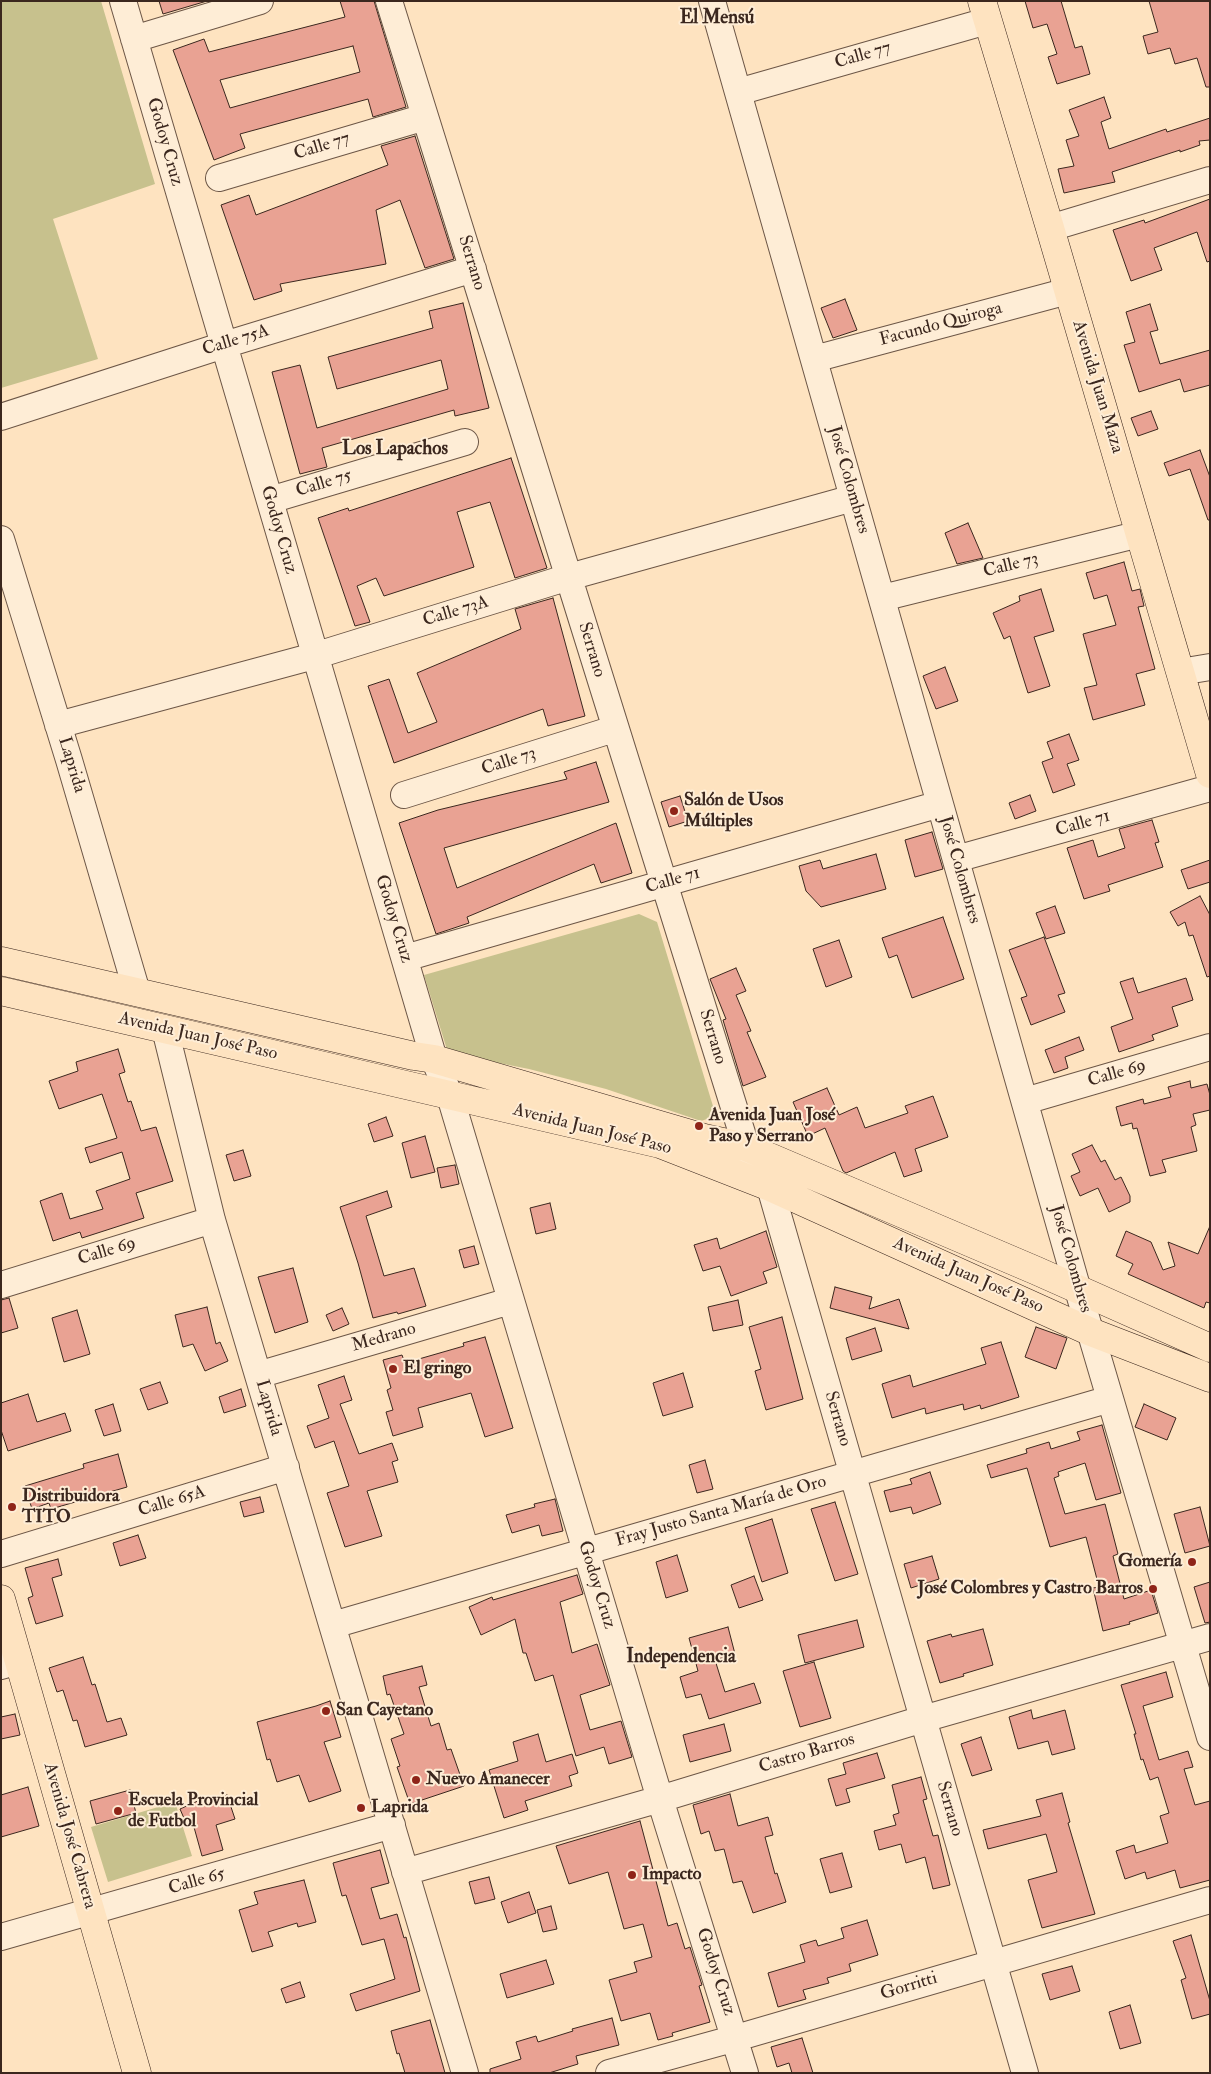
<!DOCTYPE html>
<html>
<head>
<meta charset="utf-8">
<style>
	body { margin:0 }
	#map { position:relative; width:1211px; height:2074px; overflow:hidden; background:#fee3c0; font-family:"IM FELL Double Pica",serif }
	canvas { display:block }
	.frame { position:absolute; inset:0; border:2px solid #3b271e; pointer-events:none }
</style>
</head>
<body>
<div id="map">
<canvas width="1211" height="2074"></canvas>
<div class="frame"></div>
</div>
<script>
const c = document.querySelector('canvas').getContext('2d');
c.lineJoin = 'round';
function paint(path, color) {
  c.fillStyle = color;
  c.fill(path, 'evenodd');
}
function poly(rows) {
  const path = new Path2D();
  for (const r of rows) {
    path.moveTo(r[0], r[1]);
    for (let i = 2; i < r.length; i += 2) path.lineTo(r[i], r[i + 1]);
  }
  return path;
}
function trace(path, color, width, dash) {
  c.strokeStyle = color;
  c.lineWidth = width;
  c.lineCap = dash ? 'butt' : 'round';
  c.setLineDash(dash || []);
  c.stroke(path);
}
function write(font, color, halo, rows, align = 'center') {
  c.font = font + ' "IM FELL Double Pica",serif';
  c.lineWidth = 4;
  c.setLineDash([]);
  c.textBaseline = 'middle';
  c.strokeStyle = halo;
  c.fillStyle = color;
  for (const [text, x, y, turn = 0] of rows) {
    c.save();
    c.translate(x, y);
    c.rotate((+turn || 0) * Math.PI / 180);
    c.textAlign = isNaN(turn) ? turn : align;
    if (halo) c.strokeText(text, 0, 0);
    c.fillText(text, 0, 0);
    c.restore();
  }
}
paint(poly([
	[1,1,101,1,155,184,53,219,98,359,1,388],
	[639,914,657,922,716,1116,701,1121,606,1089,529,1069,448,1053,424,975],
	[175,1802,192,1856,108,1882,91,1827]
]), '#c7c18d');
const building = poly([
	[159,1,207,1,163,14,159,1],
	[340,1,374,1,406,107,373,117,368,99,240,134,245,148,214,160,173,50,204,39,209,52,345,17,340,1],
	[353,46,360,72,230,108,220,80,353,46],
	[1025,1,1061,1,1075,48,1082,46,1090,74,1057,84,1048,57,1057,54,1047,24,1033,28,1025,1],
	[1149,1,1210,1,1210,87,1206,87,1197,58,1175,64,1170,48,1148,54,1143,36,1158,32,1149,1],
	[1104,97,1111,118,1101,122,1109,149,1166,129,1167,132,1210,118,1210,140,1199,141,1200,145,1180,152,1180,150,1112,172,1115,182,1064,193,1058,169,1074,166,1066,140,1079,136,1069,110,1104,97],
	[415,136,454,259,425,268,400,200,376,210,386,264,280,284,282,291,254,300,221,205,249,195,256,215,388,165,381,146,415,136],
	[1210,199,1210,261,1207,262,1197,232,1154,248,1162,270,1131,281,1113,230,1144,220,1145,223,1210,199],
	[845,299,857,330,833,338,821,308,845,299],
	[463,303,489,408,455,416,454,410,322,448,327,467,300,474,272,372,300,365,317,428,448,389,441,360,337,389,328,357,433,328,429,311,463,303],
	[1150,304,1158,330,1150,332,1160,364,1210,350,1210,385,1184,392,1180,379,1139,392,1124,345,1135,342,1126,312,1150,304],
	[1151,411,1158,429,1138,436,1131,418,1151,411],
	[1200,450,1210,477,1210,520,1208,520,1190,469,1169,476,1164,463,1200,450],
	[511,458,547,568,515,578,490,502,457,512,474,567,384,596,376,578,357,586,370,622,355,626,318,518,348,508,349,511,511,458],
	[968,523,983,558,957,564,945,533,968,523],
	[1124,562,1132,591,1140,589,1144,606,1138,607,1155,669,1136,674,1145,705,1093,720,1084,688,1097,685,1083,634,1116,625,1107,595,1094,599,1086,573,1124,562],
	[1041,589,1054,631,1034,637,1050,686,1028,693,1010,636,1004,639,993,613,1020,601,1019,596,1041,589],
	[553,598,585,716,548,726,543,709,394,763,368,686,389,679,408,733,437,722,417,673,521,629,515,609,553,598],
	[945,667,958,701,936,709,923,676,945,667],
	[1069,734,1079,760,1067,764,1075,785,1053,793,1042,762,1053,758,1047,742,1069,734],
	[596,762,609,802,444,848,457,888,616,823,632,873,601,883,594,864,467,917,469,923,436,934,399,823,438,810,567,779,564,772,596,762],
	[1030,795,1036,811,1015,819,1009,803,1030,795],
	[680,796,688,821,669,827,661,802,680,796],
	[1152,820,1159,842,1155,843,1163,867,1108,885,1110,891,1084,899,1067,848,1093,840,1098,857,1125,848,1119,829,1152,820],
	[932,832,943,869,915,877,905,840,932,832],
	[876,854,886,889,821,907,806,891,799,866,820,860,823,869,876,854],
	[1210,860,1210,882,1188,889,1181,870,1210,860],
	[1200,896,1210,915,1210,976,1207,977,1193,935,1189,936,1185,922,1178,926,1170,912,1200,896],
	[1055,906,1065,933,1046,939,1036,913,1055,906],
	[943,917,964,979,912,998,897,955,889,958,882,938,943,917],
	[1044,937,1065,993,1058,995,1065,1012,1031,1025,1021,998,1027,996,1009,950,1044,937],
	[839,940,852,977,826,987,813,949,839,940],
	[736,968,746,991,736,995,751,1031,747,1032,766,1077,743,1086,723,1020,726,1019,710,979,736,968],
	[1133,978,1138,993,1186,978,1193,1000,1172,1007,1178,1026,1152,1035,1154,1040,1119,1052,1111,1027,1133,1019,1120,982,1133,978],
	[1079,1037,1084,1050,1065,1057,1068,1068,1054,1073,1045,1050,1079,1037],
	[118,1049,125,1072,119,1074,128,1102,131,1101,141,1131,156,1127,173,1181,136,1193,144,1218,82,1238,80,1232,53,1241,40,1201,62,1193,70,1219,103,1209,96,1191,130,1179,122,1152,90,1163,85,1148,117,1138,102,1094,59,1109,49,1081,78,1071,76,1062,118,1049],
	[1190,1081,1191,1088,1207,1084,1210,1095,1210,1110,1193,1114,1196,1125,1191,1127,1197,1151,1162,1160,1166,1172,1150,1176,1137,1128,1133,1129,1132,1123,1121,1126,1116,1107,1143,1099,1144,1104,1171,1097,1168,1087,1190,1081],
	[827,1088,839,1115,857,1107,865,1128,908,1113,905,1106,933,1096,948,1137,915,1149,922,1171,904,1177,895,1152,846,1173,843,1171,825,1128,808,1136,793,1102,827,1088],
	[386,1117,393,1136,374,1142,368,1124,386,1117],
	[425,1136,435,1172,411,1178,402,1143,425,1136],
	[1092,1145,1101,1162,1105,1160,1115,1180,1121,1177,1130,1196,1130,1202,1109,1212,1098,1188,1080,1196,1071,1176,1080,1172,1072,1154,1092,1145],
	[243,1150,251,1176,234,1181,226,1155,243,1150],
	[455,1165,459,1184,441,1188,437,1168,455,1165],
	[387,1191,392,1207,366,1216,384,1276,414,1268,426,1306,398,1314,397,1312,373,1318,358,1263,340,1207,387,1191],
	[550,1203,556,1229,536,1234,530,1208,550,1203],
	[1210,1226,1210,1303,1206,1302,1204,1308,1128,1274,1133,1264,1116,1256,1126,1231,1151,1242,1163,1270,1175,1266,1168,1242,1198,1254,1210,1226],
	[766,1231,777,1267,763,1272,767,1283,731,1296,720,1266,703,1271,694,1245,717,1238,720,1249,766,1231],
	[474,1246,479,1264,464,1268,459,1250,474,1246],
	[293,1268,308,1322,275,1333,258,1277,293,1268],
	[835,1287,872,1297,869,1309,899,1299,909,1329,830,1308,835,1287],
	[9,1298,18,1328,1,1333,1,1300,9,1298],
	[738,1300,743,1325,713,1331,708,1307,738,1300],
	[207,1307,216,1344,220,1342,228,1361,205,1371,193,1344,183,1347,175,1315,207,1307],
	[342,1308,349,1324,333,1331,326,1315,342,1308],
	[77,1310,90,1354,64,1362,52,1318,77,1310],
	[782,1317,803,1399,766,1410,755,1371,761,1369,749,1327,782,1317],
	[1036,1327,1067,1338,1056,1369,1025,1357,1036,1327],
	[875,1328,882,1351,852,1360,846,1338,875,1328],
	[485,1337,513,1428,485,1437,471,1393,418,1408,423,1427,393,1436,386,1412,393,1410,387,1390,391,1388,383,1360,402,1355,405,1363,464,1346,463,1343,485,1337],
	[1001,1342,1019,1397,981,1409,980,1405,964,1410,963,1404,926,1414,925,1408,892,1418,882,1384,910,1375,913,1387,986,1364,981,1348,1001,1342],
	[683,1373,693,1407,663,1416,653,1383,683,1373],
	[344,1376,352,1400,340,1404,359,1454,392,1443,398,1460,392,1462,398,1482,367,1491,382,1536,345,1547,327,1493,349,1486,334,1441,315,1448,307,1426,329,1418,318,1385,344,1376],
	[160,1382,168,1403,148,1410,140,1389,160,1382],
	[241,1389,246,1406,224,1413,219,1397,241,1389],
	[28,1394,37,1422,65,1413,71,1431,8,1451,1,1430,1,1403,28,1394],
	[113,1404,121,1431,104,1436,95,1410,113,1404],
	[1144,1404,1176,1418,1167,1440,1135,1427,1144,1404],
	[1102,1425,1121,1493,1096,1500,1085,1463,1058,1472,1059,1476,1054,1478,1065,1514,1105,1504,1118,1554,1113,1556,1124,1599,1151,1590,1158,1613,1129,1622,1130,1624,1103,1631,1093,1588,1099,1587,1086,1537,1050,1547,1027,1468,991,1478,987,1465,1027,1453,1026,1449,1049,1442,1051,1449,1080,1440,1077,1432,1102,1425],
	[118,1454,127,1487,51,1509,49,1503,32,1509,25,1486,84,1468,83,1464,118,1454],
	[705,1460,713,1489,697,1493,689,1465,705,1460],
	[930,1472,941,1504,913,1514,911,1507,890,1512,884,1491,912,1484,910,1479,930,1472],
	[260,1497,264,1512,244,1517,240,1502,260,1497],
	[555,1499,563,1531,542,1536,539,1525,512,1533,506,1515,535,1507,534,1504,555,1499],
	[835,1502,858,1574,835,1581,811,1509,835,1502],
	[1200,1507,1210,1546,1185,1553,1174,1514,1200,1507],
	[772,1519,788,1573,762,1582,745,1528,772,1519],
	[138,1535,146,1558,120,1566,113,1543,138,1535],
	[677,1555,688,1591,666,1598,656,1562,677,1555],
	[932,1556,939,1579,911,1588,904,1564,932,1556],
	[58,1559,62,1575,52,1578,63,1616,36,1624,28,1598,33,1596,25,1568,58,1559],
	[577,1575,583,1594,560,1602,572,1653,597,1644,610,1685,580,1695,590,1730,621,1721,632,1757,609,1764,604,1747,576,1756,553,1675,535,1681,526,1653,523,1653,515,1619,481,1635,469,1607,492,1597,493,1600,577,1575],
	[754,1576,763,1600,739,1608,731,1585,754,1576],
	[1210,1582,1210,1622,1205,1623,1194,1587,1210,1582],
	[857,1620,864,1647,805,1663,798,1635,857,1620],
	[728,1627,735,1654,715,1660,725,1692,754,1683,761,1703,709,1719,701,1694,686,1698,680,1677,698,1671,689,1638,728,1627],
	[983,1629,993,1665,963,1674,964,1676,940,1683,927,1641,951,1634,952,1637,983,1629],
	[83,1657,92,1685,95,1684,107,1722,121,1718,127,1735,85,1747,77,1720,73,1721,63,1690,57,1692,49,1668,83,1657],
	[814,1662,831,1718,800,1727,783,1671,814,1662],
	[422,1666,427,1685,419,1687,431,1726,439,1723,447,1750,451,1749,464,1786,410,1804,397,1767,400,1766,391,1739,404,1734,390,1694,387,1695,383,1676,422,1666],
	[1166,1672,1173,1697,1143,1706,1159,1760,1188,1751,1193,1767,1184,1769,1195,1805,1210,1801,1210,1880,1180,1888,1175,1870,1147,1879,1145,1872,1125,1879,1116,1851,1134,1845,1136,1853,1168,1843,1160,1816,1169,1813,1158,1777,1150,1780,1143,1759,1141,1760,1134,1734,1136,1734,1121,1685,1166,1672],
	[330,1701,341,1737,324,1742,341,1791,309,1802,299,1775,277,1782,270,1759,267,1760,257,1722,316,1706,330,1701],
	[1031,1710,1033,1719,1065,1710,1075,1749,1052,1755,1048,1741,1018,1749,1009,1717,1031,1710],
	[15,1714,20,1735,1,1739,1,1717,15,1714],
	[724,1724,731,1751,690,1762,683,1735,724,1724],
	[538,1734,546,1762,572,1754,578,1773,569,1776,572,1786,525,1801,528,1810,504,1818,489,1770,518,1761,513,1742,538,1734],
	[981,1737,992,1770,972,1776,961,1744,981,1737],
	[877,1753,885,1778,846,1789,850,1802,836,1806,828,1779,846,1774,843,1763,877,1753],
	[921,1777,927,1799,923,1800,933,1836,938,1835,950,1885,933,1889,925,1857,906,1863,901,1844,879,1850,874,1831,896,1825,893,1815,899,1813,892,1785,921,1777],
	[28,1787,39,1826,1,1837,1,1795,28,1787],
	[130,1790,136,1813,96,1824,90,1801,130,1790],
	[1062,1793,1070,1822,1068,1823,1095,1914,1042,1928,1028,1880,1057,1872,1046,1834,988,1849,983,1830,1041,1816,1036,1800,1062,1793],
	[730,1794,738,1826,768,1817,773,1835,765,1837,775,1874,777,1873,786,1902,753,1913,742,1881,733,1883,724,1849,715,1851,709,1831,701,1834,693,1805,730,1794],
	[227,1795,235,1819,216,1825,223,1850,202,1856,192,1820,186,1823,180,1809,200,1800,202,1804,227,1795],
	[640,1821,668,1926,677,1923,685,1949,690,1947,702,1985,699,1986,710,2022,672,2033,673,2036,658,2040,650,2013,621,2021,609,1980,637,1972,634,1962,652,1957,643,1924,624,1929,608,1872,569,1884,556,1846,640,1821],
	[380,1850,389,1883,371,1888,380,1919,397,1914,404,1938,406,1937,420,1991,356,2011,350,1994,395,1979,384,1939,362,1945,346,1895,342,1896,333,1863,380,1850],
	[842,1853,852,1887,830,1893,820,1859,842,1853],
	[489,1877,495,1899,475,1904,469,1882,489,1877],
	[304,1880,316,1922,298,1927,297,1923,268,1932,273,1946,252,1952,239,1910,258,1904,254,1892,304,1880],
	[529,1892,536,1913,508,1923,501,1902,529,1892],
	[551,1906,557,1929,543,1932,537,1910,551,1906],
	[867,1920,878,1955,849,1964,851,1971,827,1978,829,1983,803,1990,806,1999,778,2007,768,1973,805,1962,800,1945,816,1940,818,1946,844,1938,841,1928,867,1920],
	[1191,1935,1210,2001,1210,2014,1192,2019,1181,1980,1186,1978,1173,1941,1191,1935],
	[546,1960,554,1984,507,1998,500,1974,546,1960],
	[1072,1966,1080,1991,1050,2000,1042,1974,1072,1966],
	[300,1982,305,1997,286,2003,281,1989,300,1982],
	[1130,2005,1141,2043,1120,2049,1109,2012,1130,2005],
	[612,2018,619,2045,576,2056,578,2064,549,2073,490,2073,490,2069,521,2059,516,2042,536,2036,538,2042,573,2031,572,2029,612,2018],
	[430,2020,445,2073,405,2073,399,2053,397,2054,391,2031,430,2020],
	[802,2038,813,2073,792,2073,789,2063,777,2067,771,2047,802,2038]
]);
paint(building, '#e9a293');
trace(building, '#3b271e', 1);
const minor = poly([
	[123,1,434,1059,450,1096,660,1799,745,2073],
	[389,1,752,1165,770,1187,1025,2073],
	[712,1,1078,1290,1210,1737],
	[134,39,260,1],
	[738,92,987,21],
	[219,178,425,117],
	[1050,228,1210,180],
	[814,359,1068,291],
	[1,417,224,345,473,269],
	[270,500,465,442],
	[1,539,69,760,137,992],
	[882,598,1140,534],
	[1180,672,1210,667],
	[58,725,314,656,569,577,853,498],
	[404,795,614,729],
	[956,859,1210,788],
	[405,958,940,804],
	[165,1029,212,1220,465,2073],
	[1025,1101,1210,1047],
	[1,1285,212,1220],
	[258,1375,510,1301],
	[1,1554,286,1467],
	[333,1625,1110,1399],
	[1,1666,19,1661],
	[405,1872,660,1799,923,1719,1210,1637],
	[1,1937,392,1825],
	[609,2073,736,2038,1210,1900]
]);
const major = poly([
	[982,1,1050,228,1210,774],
	[1,961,414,1056,434,1059,704,1138,746,1147,1037,1271,1210,1348],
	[1,991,660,1144,770,1187,1091,1332,1210,1378],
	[1,1599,137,2073]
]);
trace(minor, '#6c5646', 28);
trace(major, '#3b271e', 29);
trace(minor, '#feedd6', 26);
trace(major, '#fee3c0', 28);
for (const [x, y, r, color] of [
	[674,811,5,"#8f2418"],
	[699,1126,5,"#8f2418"],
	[393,1369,5,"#8f2418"],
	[12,1507,5,"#8f2418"],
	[1192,1562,5,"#8f2418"],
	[1153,1589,5,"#8f2418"],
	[326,1711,5,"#8f2418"],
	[416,1780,5,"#8f2418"],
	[361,1808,5,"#8f2418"],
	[118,1811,5,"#8f2418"],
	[632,1875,5,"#8f2418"]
]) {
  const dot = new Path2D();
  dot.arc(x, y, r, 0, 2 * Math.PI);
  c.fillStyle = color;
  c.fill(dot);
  trace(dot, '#feedd6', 2);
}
write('18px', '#3b271e', '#feedd6', [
	["Calle 77",863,56,-16],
	["Godoy Cruz",164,142,74],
	["Calle 77",322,147,-17],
	["Serrano",471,263,73],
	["Facundo Quiroga",941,325,-15],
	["Calle 75A",236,341,-17],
	["Avenida Juan Maza",1097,387,73],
	["José Colombres",848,480,74],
	["Calle 75",324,484,-17],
	["Godoy Cruz",278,530,74],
	["Calle 73",1011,566,-14],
	["Calle 73A",456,612,-17],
	["Serrano",591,650,73],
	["Calle 73",509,762,-18],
	["Laprida",71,765,73],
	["Calle 71",1083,824,-16],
	["José Colombres",959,870,74],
	["Calle 71",673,881,-16],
	["Godoy Cruz",393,919,73],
	["Avenida Juan José Paso",198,1037,13],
	["Serrano",712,1037,73],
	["Calle 69",1117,1074,-16],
	["Avenida Juan José Paso",592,1130,14],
	["Calle 69",107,1252,-17],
	["José Colombres",1070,1259,74],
	["Avenida Juan José Paso",968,1276,24],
	["Medrano",384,1338,-16],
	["Laprida",268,1408,74],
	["Serrano",837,1419,74],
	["Calle 65A",172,1502,-17],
	["Fray Justo Santa María de Oro",721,1512,-16],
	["Godoy Cruz",596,1585,73],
	["Castro Barros",807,1754,-17],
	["Serrano",949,1809,74],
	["Avenida José Cabrera",69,1836,74],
	["Calle 65",197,1882,-16],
	["Godoy Cruz",715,1972,72],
	["Gorritti",909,1987,-17]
]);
write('bold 18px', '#3b271e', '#feedd6', [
	["Salón de Usos",684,801],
	["Múltiples",684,822],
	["Avenida Juan José",709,1116],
	["Paso y Serrano",709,1137],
	["El gringo",403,1369],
	["Distribuidora",22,1497],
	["TITO",22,1518],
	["Gomería",1182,1562,"right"],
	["José Colombres y Castro Barros",1143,1589,"right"],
	["San Cayetano",336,1711],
	["Nuevo Amanecer",426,1780],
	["Escuela Provincial",128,1801],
	["de Futbol",128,1822],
	["Laprida",371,1808],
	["Impacto",642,1875]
], 'left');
write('bold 19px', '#3b271e', '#feedd6', [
	["El Mensú",717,19],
	["Los Lapachos",395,450],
	["Independencia",681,1658]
]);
</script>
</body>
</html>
